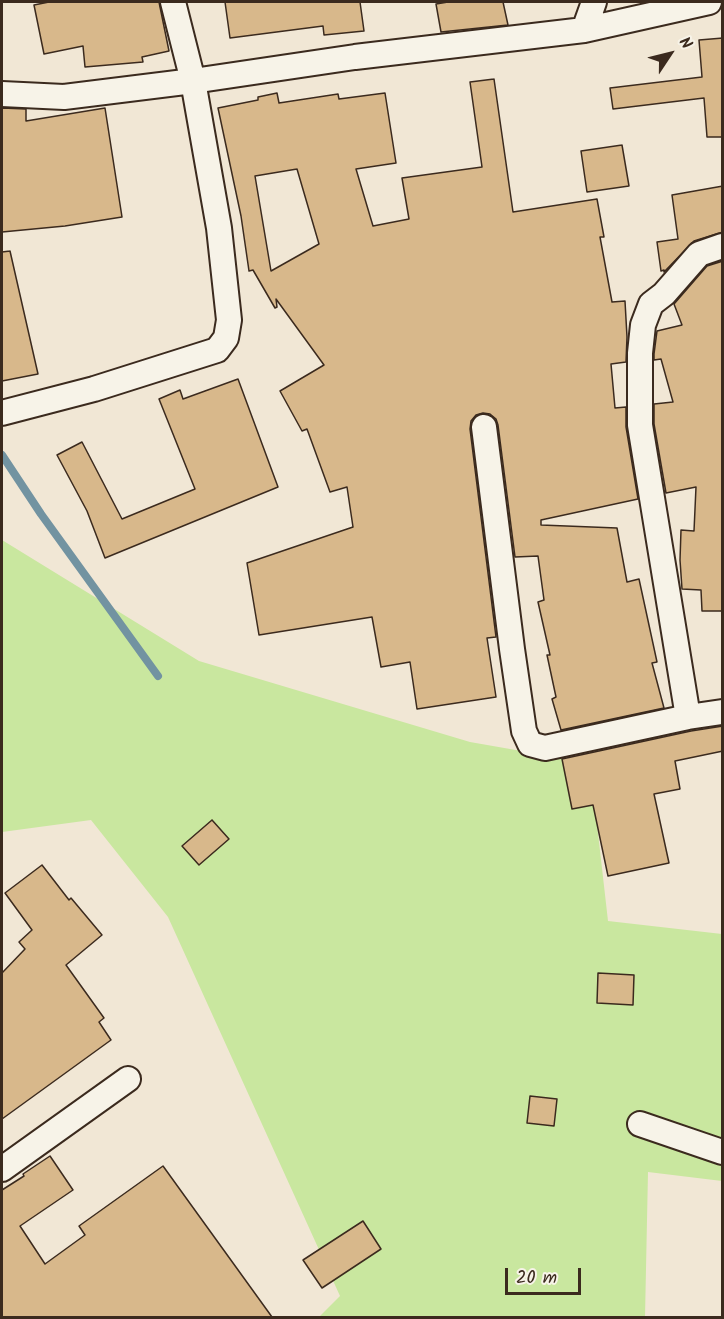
<!DOCTYPE html>
<html>
<head>
<meta charset="utf-8">
<style>
	body { margin:0 }
	#map { position:relative; width:724px; height:1319px; overflow:hidden; background:#f1e7d5; font-family:Kalam,sans-serif }
	canvas { display:block }
	.frame { position:absolute; inset:0; border:3px solid #3b2a1e; pointer-events:none }
	.north { position:absolute; left:640px; top:24px; width:60px; height:60px; -webkit-text-stroke:4px #f7f3e8; paint-order:stroke; rotate:55deg; font-size:16px; font-weight:700; line-height:24px; text-align:center; color:#3b2a1e }
	.north::after { content:''; display:block; margin:auto; width:21px; height:27px; background:#3b2a1e; clip-path:polygon(50% 0,100% 100%,50% 72%,0 100%) }
	.scale { position:absolute; left:505px; top:1268px; width:76px; height:27px; box-sizing:border-box; border:3px solid #3b2a1e; border-top:0; padding-left:8px; font-size:18px; line-height:21px; white-space:nowrap; color:#3b2a1e; -webkit-text-stroke:4px #f7f3e8; paint-order:stroke }
</style>
</head>
<body>
<div id="map">
<canvas width="724" height="1319"></canvas>
<div class="frame"></div>
<div class="north">N</div>
<div class="scale">20 m</div>
</div>
<script>
const c = document.querySelector('canvas').getContext('2d');
c.lineJoin = 'round';
function paint(path, color) {
  c.fillStyle = color;
  c.fill(path, 'evenodd');
}
function poly(rows) {
  const path = new Path2D();
  for (const r of rows) {
    path.moveTo(r[0], r[1]);
    for (let i = 2; i < r.length; i += 2) path.lineTo(r[i], r[i + 1]);
  }
  return path;
}
function trace(path, color, width, dash) {
  c.strokeStyle = color;
  c.lineWidth = width;
  c.lineCap = dash ? 'butt' : 'round';
  c.setLineDash(dash || []);
  c.stroke(path);
}
paint(poly([
	[2,540,199,661,470,742,590,763,608,921,722,934,722,1181,648,1172,645,1317,319,1317,340,1296,168,917,91,820,2,832]
]), '#c9e79f');
trace(poly([
	[2,455,41,514,158,676]
]), '#7293a1', 8);
const building = poly([
	[49,2,159,2,169,51,142,57,143,62,85,67,83,46,44,54,34,5,49,2],
	[225,2,360,2,364,31,324,35,323,26,230,38,225,2],
	[448,2,503,2,508,25,441,32,436,4,448,2],
	[723,38,723,137,707,137,704,98,613,109,610,88,702,77,699,40,723,38],
	[494,79,513,212,597,199,604,237,600,237,612,302,625,301,627,337,626,362,611,364,615,408,626,407,626,427,638,499,541,520,541,525,617,528,627,582,639,579,657,662,652,663,664,708,561,730,552,699,556,697,547,655,550,655,538,602,544,600,538,556,515,557,498,425,496,419,490,414,483,413,476,415,471,421,470,429,496,637,487,638,496,697,417,709,410,662,381,667,372,617,259,635,247,563,353,527,347,487,330,492,307,429,302,431,280,391,324,365,276,299,277,307,275,308,253,270,249,271,241,216,218,108,258,100,258,97,277,93,279,103,338,94,339,99,385,93,396,163,356,169,373,226,409,219,402,178,482,167,470,82,494,79],
	[297,169,319,244,271,271,255,176,297,169],
	[2,108,26,109,26,121,105,108,122,217,65,226,2,232,2,108],
	[622,145,629,186,587,192,581,151,622,145],
	[723,186,723,232,694,241,664,272,664,270,661,271,657,242,678,239,672,195,723,186],
	[10,251,38,374,2,381,2,252,10,251],
	[723,261,723,611,702,611,701,590,682,589,680,560,681,530,694,531,696,487,666,493,654,424,654,404,673,402,661,359,654,360,654,354,657,331,682,325,674,304,707,266,723,261],
	[238,379,278,487,105,558,87,511,57,455,82,442,122,519,195,489,159,399,180,390,183,399,238,379],
	[723,726,723,751,675,761,680,789,654,794,669,863,608,876,593,805,572,809,562,759,691,731,723,726],
	[212,820,229,839,199,865,182,846,212,820],
	[42,865,69,900,71,898,102,935,66,965,104,1018,99,1022,111,1040,2,1119,2,973,25,949,19,942,32,930,5,893,42,865],
	[598,973,634,975,633,1005,597,1003,598,973],
	[530,1096,557,1099,554,1126,527,1123,530,1096],
	[50,1156,73,1190,20,1226,45,1264,85,1235,79,1226,163,1166,272,1317,2,1317,2,1190,24,1176,23,1174,50,1156],
	[363,1221,381,1249,322,1288,303,1260,363,1221]
]);
paint(building, '#d8b88b');
trace(building, '#3b2a1e', 1.5);
const minor = poly([
	[584,30,594,2],
	[2,94,64,97,193,81,355,57,584,30,709,2],
	[2,413,94,389,217,350,226,338,229,320,219,228,193,81,173,2],
	[484,427,512,649,524,731,530,744,545,748,688,717,722,712],
	[688,717,640,425,640,353,643,325,651,304,664,294,699,254,722,246],
	[640,1124,722,1152],
	[2,1169,128,1079]
]);
trace(minor, '#3b2a1e', 28);
trace(minor, '#f7f3e8', 24);
</script>
</body>
</html>
